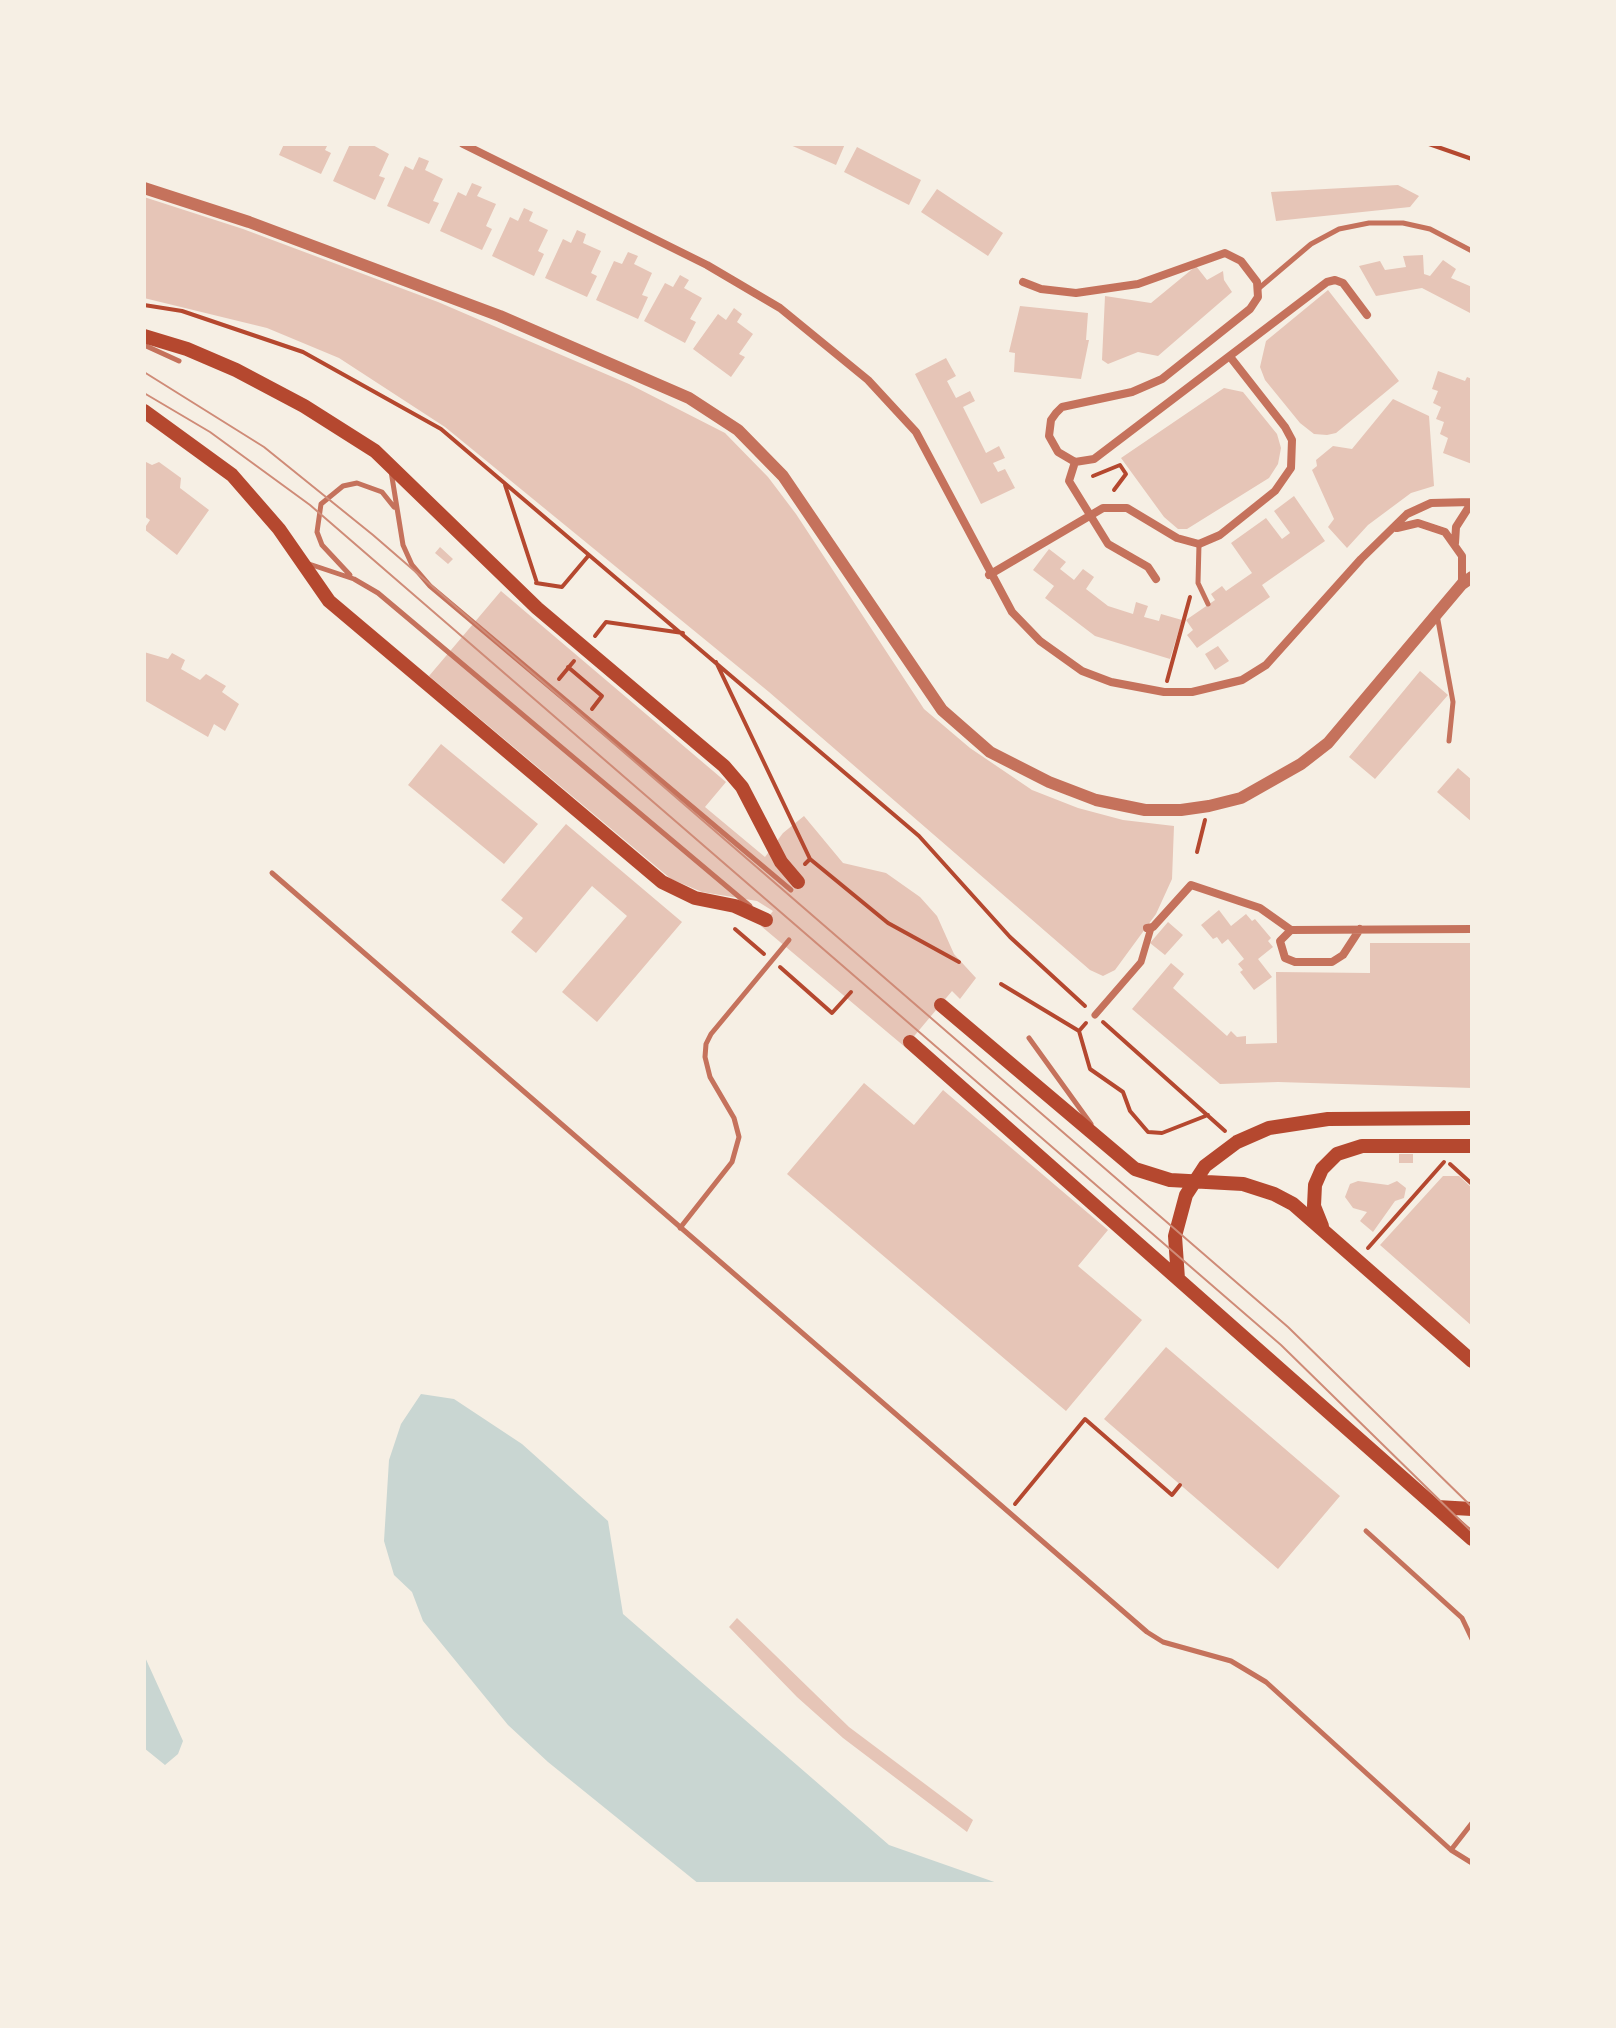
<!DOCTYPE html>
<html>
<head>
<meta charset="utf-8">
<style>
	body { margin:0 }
	#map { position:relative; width:1616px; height:2028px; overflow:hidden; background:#f6efe4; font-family:Ubuntu,sans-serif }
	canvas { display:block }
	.frame { position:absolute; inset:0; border:146px solid #f6efe4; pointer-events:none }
</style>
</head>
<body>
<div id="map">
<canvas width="1616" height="2028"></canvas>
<div class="frame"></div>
</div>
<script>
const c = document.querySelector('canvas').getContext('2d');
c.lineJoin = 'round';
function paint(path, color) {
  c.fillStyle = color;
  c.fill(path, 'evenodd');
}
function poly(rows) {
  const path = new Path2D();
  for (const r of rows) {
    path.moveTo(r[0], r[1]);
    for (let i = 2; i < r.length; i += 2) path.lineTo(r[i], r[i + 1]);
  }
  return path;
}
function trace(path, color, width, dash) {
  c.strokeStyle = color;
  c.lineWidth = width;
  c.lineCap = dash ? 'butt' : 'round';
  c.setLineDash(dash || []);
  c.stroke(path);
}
paint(poly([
	[421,1394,454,1399,522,1444,608,1521,623,1614,889,1845,1000,1884,699,1884,548,1762,508,1725,423,1621,412,1592,394,1575,384,1541,389,1460,401,1424],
	[144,1655,183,1741,178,1754,165,1765,144,1748]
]), '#c9d6d2');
paint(poly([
	[284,144,328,144,325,150,331,153,321,174,279,155],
	[350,144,371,144,389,154,379,176,385,178,375,200,333,181],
	[788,144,845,144,836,165],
	[857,147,921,180,909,205,844,172],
	[419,157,429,161,425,170,443,179,433,201,439,203,429,224,387,206,405,166,413,170],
	[472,183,482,187,477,196,496,204,486,226,492,229,482,250,440,231,458,192,466,196],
	[1398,185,1419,196,1410,207,1276,221,1271,192],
	[937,189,1003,233,988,256,921,212],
	[144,197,243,229,438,302,629,384,725,433,768,477,796,514,924,709,970,748,1032,790,1078,808,1123,820,1174,826,1172,879,1156,914,1115,970,1103,976,1090,970,769,692,445,427,339,358,267,328,144,298],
	[524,208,533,212,529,221,548,230,538,251,544,254,534,276,492,256,510,217,518,221],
	[577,230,586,234,583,243,601,251,591,273,597,276,587,297,545,278,563,239,571,243],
	[628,252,638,256,634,264,652,273,642,295,648,297,638,319,596,300,614,261,622,264],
	[1423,255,1424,274,1430,276,1443,260,1456,269,1451,278,1472,287,1472,314,1422,288,1376,296,1359,266,1380,261,1385,270,1406,267,1403,256],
	[1196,266,1207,280,1223,271,1224,280,1232,292,1158,356,1138,352,1108,364,1102,360,1105,296,1151,303],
	[680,275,689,280,684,288,702,298,690,319,696,322,685,343,644,321,665,283,673,287],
	[1328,290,1399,381,1336,433,1327,435,1314,434,1300,423,1265,380,1260,367,1266,341],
	[1020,306,1088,313,1086,340,1089,340,1081,379,1014,372,1015,353,1009,352],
	[734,308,742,314,737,322,753,334,739,354,745,357,731,377,693,349,718,314,726,320],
	[946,358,956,376,947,381,956,398,970,391,975,401,963,407,986,453,999,446,1005,458,993,463,998,472,1005,469,1015,488,981,504,915,374],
	[1438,371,1465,381,1467,377,1472,379,1472,464,1443,453,1448,438,1440,434,1444,422,1436,419,1441,407,1433,403,1438,391,1432,389],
	[1224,388,1243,392,1277,434,1281,448,1278,464,1269,478,1187,529,1178,529,1164,517,1121,458],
	[1393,399,1429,416,1434,486,1411,493,1368,525,1347,548,1328,527,1334,519,1312,470,1317,466,1316,460,1333,446,1352,449],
	[144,461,152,465,159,462,181,478,180,488,209,510,177,555,144,529,150,520,144,516],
	[1294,496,1325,541,1262,585,1270,597,1197,648,1187,635,1193,630,1186,620,1215,600,1211,594,1222,586,1226,591,1252,573,1231,543,1266,518,1282,539,1290,533,1274,511],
	[440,547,453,559,448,564,435,553],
	[1049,549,1066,562,1060,569,1074,580,1083,569,1094,577,1086,589,1108,606,1133,614,1136,602,1148,606,1144,617,1159,621,1161,614,1182,620,1170,659,1095,636,1045,598,1054,586,1033,570],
	[501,591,726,782,705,807,765,857,783,833,804,816,843,863,886,873,920,897,937,916,954,954,976,978,960,999,952,991,905,1047,761,926,773,911,757,901,702,892,671,879,429,676],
	[1218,646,1229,661,1215,670,1205,654],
	[144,652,168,659,172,653,185,660,181,669,200,680,206,674,226,686,222,692,239,704,225,731,214,724,208,737,144,700],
	[1420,671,1448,695,1375,779,1349,757],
	[441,744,538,824,504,864,408,785],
	[1458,768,1472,780,1472,822,1437,792],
	[566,824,682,922,597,1022,562,992,627,916,592,886,536,953,511,932,523,918,501,900],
	[1219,910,1231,926,1246,914,1252,921,1255,919,1271,938,1268,941,1273,947,1258,959,1272,977,1254,990,1240,972,1243,970,1238,964,1244,959,1228,939,1222,944,1217,937,1213,939,1201,925],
	[1168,922,1183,935,1165,955,1150,943],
	[1370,943,1472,943,1472,1088,1278,1082,1220,1084,1132,1009,1171,963,1184,974,1173,988,1227,1036,1231,1031,1237,1037,1246,1036,1246,1044,1277,1043,1276,972,1370,973],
	[864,1083,914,1125,943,1090,1108,1230,1078,1266,1142,1320,1066,1411,787,1174],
	[1399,1154,1413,1154,1413,1163,1399,1163],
	[1443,1176,1459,1176,1472,1188,1472,1326,1380,1245],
	[1358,1181,1388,1185,1397,1181,1406,1188,1404,1198,1395,1201,1373,1232,1360,1221,1367,1212,1353,1208,1345,1197,1350,1184],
	[1166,1347,1340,1496,1278,1569,1104,1419],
	[737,1618,849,1727,973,1820,967,1832,843,1738,797,1697,729,1627]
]), '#e6c5b7');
trace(poly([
	[1055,144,1092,144],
	[1429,144,1472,159],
	[144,305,182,311,303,352,441,429,919,836,1010,937,1085,1006],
	[1093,476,1120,465,1126,474,1114,490],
	[505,485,537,583],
	[536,583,562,587,589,555],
	[595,636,606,622,683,633],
	[716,662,810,859],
	[568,667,602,696,592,709],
	[559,679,574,661],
	[1167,681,1190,597],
	[1197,852,1205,820],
	[805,864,810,859,888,923,959,962],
	[735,929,764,954],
	[780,967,832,1013,851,992],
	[1001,984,1079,1031,1086,1023],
	[1103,1022,1225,1131],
	[1079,1031,1090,1069,1123,1092,1130,1111,1148,1132,1162,1133,1208,1115],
	[1450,1164,1472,1184],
	[1368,1248,1444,1162],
	[1015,1504,1085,1419,1172,1495,1180,1485]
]), '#b5482f', 4);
trace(poly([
	[1258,289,1311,244,1339,229,1369,223,1403,223,1430,229,1472,251],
	[144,345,179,361],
	[391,471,403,545,412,565,430,586,791,890],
	[1199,544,1198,583,1208,604],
	[309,564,354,579,378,593,750,906],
	[350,575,322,545,317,532,321,504,343,486,357,483,382,492,394,507],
	[1437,615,1453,702,1449,741],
	[272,873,1147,1632,1163,1642,1231,1661,1266,1682,1451,1850,1472,1863],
	[1029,1038,1091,1124],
	[680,1228,732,1162,739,1137,734,1118,710,1077,705,1057,706,1044,711,1034,789,940],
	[1366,1531,1462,1618,1472,1639],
	[1451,1850,1472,1823]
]), '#c5725c', 5);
trace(poly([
	[1095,1015,1141,962,1151,928]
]), '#c5725c', 7);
trace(poly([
	[463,144,707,265,780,308,868,380,916,432,1012,612,1040,641,1082,671,1111,682,1164,692,1192,692,1242,680,1266,665,1361,559,1407,514,1431,503,1472,502],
	[1023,282,1041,289,1076,293,1138,284,1225,253,1241,261,1257,282,1258,297,1250,309,1162,379,1132,392,1062,407,1056,413,1051,420,1049,436,1058,452,1075,462,1094,459,1327,282,1335,280,1343,283,1367,315],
	[1075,462,1069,481,1108,544,1148,567,1156,579],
	[1397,528,1418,523,1445,532,1462,556,1462,584],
	[1455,543,1456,527,1472,502],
	[989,575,1103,508,1127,508,1177,538,1199,544,1220,535,1275,491,1291,468,1292,440,1285,427,1231,358],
	[1147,928,1153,927,1191,885,1260,908,1291,930,1472,929],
	[1291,930,1280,941,1285,958,1295,962,1332,962,1343,955,1360,929]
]), '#c5725c', 8);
trace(poly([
	[144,188,249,222,500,316,689,398,738,430,783,476,942,710,990,752,1049,782,1096,800,1145,810,1181,810,1209,806,1241,798,1301,764,1328,743,1462,584,1472,577]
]), '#c5725c', 12);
trace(poly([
	[144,336,187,349,236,370,304,406,375,451,537,608,724,766,742,787,781,862,798,882],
	[144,411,232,475,279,529,329,601,662,882,695,898,735,906,766,920],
	[941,1005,1135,1169,1170,1180,1243,1184,1274,1194,1293,1204,1472,1361],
	[910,1042,1472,1539],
	[1322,1226,1314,1206,1315,1185,1322,1169,1337,1154,1362,1146,1472,1146],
	[1178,1279,1175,1236,1186,1195,1205,1166,1237,1142,1269,1128,1328,1119,1472,1118],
	[1437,1507,1472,1509]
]), '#b5482f', 14);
trace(poly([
	[144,372,264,447,373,535,1288,1327,1472,1507],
	[144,393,210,432,310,505,1281,1345,1472,1532]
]), '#cf8b77', 2);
</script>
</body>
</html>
